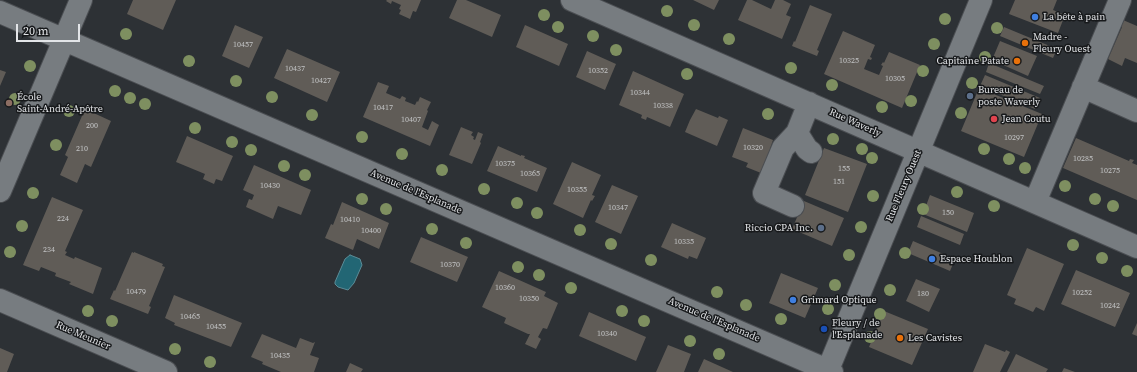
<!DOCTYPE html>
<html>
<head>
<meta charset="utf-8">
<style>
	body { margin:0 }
	#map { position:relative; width:1137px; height:372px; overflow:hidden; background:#2d3135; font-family:"Source Serif 4",serif }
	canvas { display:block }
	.scale { position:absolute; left:16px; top:24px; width:64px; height:18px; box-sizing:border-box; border:2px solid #e3e5e8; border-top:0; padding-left:5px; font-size:12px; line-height:14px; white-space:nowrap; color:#e3e5e8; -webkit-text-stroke:3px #17191b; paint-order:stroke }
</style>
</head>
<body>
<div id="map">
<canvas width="1137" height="372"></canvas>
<div class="scale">20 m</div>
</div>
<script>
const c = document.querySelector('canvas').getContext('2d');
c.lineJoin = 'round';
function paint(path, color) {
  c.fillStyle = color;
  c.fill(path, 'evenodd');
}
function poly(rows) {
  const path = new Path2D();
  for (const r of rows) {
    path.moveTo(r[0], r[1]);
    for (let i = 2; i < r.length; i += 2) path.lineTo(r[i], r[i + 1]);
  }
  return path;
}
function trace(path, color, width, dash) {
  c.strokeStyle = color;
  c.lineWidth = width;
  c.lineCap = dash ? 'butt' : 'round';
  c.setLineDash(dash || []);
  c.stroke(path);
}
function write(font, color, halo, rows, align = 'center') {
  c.font = font + ' "Source Serif 4",serif';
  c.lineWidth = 3;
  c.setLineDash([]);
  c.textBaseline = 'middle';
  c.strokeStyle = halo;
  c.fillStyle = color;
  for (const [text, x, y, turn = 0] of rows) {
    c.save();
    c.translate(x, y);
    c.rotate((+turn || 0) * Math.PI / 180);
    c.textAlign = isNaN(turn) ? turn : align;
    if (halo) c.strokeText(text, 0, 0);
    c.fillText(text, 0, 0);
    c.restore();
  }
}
const water = poly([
	[350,255,360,259,362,265,354,283,348,290,338,287,335,284,335,282,345,259,350,255]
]);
paint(water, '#226674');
trace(water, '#5c8c97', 1);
paint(poly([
	[133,0,176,0,163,30,127,14],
	[387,0,421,0,416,12,413,11,410,19,399,14,401,10,399,9,401,5,392,1,391,4,386,1],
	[457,0,466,0,501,15,492,37,449,18],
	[693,0,719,0,714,10],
	[747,0,752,0,771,9,775,0,783,0,791,4,786,15,791,17,782,39,738,20],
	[1015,0,1057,0,1053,10,1065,15,1058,33,1009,14],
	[810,5,832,14,817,50,819,51,817,56,792,46,794,41,795,42],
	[1123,20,1137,26,1137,63,1125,58,1122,66,1108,59,1122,27,1120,25],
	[235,25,263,37,249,68,222,56],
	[525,25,568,44,559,66,516,47],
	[1004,27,1057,49,1053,58,1000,36],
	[843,31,875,45,870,57,872,58,871,60,868,59,864,69,879,75,883,66,881,65,883,62,884,63,889,52,920,65,902,108,824,74],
	[1000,41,1037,56,1028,76,992,60],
	[287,49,340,72,327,102,274,78],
	[587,51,616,64,605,90,576,77],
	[989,63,1044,86,1040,94,986,72],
	[0,70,6,72,0,86],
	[633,71,684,94,670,127,647,117,646,120,641,118,642,115,619,105],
	[985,75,1040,98,1035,109,980,86],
	[378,82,389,86,386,93,400,99,402,96,406,98,405,101,415,105,417,101,418,102,420,97,431,102,427,110,428,111,422,127,428,130,432,121,439,125,430,146,363,117],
	[979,88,1042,114,1024,157,961,131],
	[85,109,111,121,91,167,85,164,77,183,60,175,68,157,65,155],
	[696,109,718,118,719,116,728,120,717,146,685,132,690,120],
	[461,127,473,132,471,135,474,137,473,139,475,140,478,132,483,134,480,142,481,143,472,164,449,155],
	[743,128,773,140,770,149,775,151,766,175,746,167,748,163,732,157],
	[187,136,233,156,222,181,216,179,214,184,203,179,205,174,176,162],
	[1076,138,1129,161,1130,159,1134,160,1132,163,1137,165,1137,200,1063,168],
	[498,146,521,156,521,155,525,156,524,158,547,168,537,192,487,171],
	[824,148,867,164,848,212,805,195],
	[572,162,601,175,592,195,595,196,592,201,591,200,583,218,553,204],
	[254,165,311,190,301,215,278,206,273,219,246,207,249,199,252,200,254,195,243,190],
	[612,185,638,196,621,234,595,222],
	[930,195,974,213,967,232,923,214],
	[52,197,83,210,65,251,67,252,65,255,74,259,75,257,102,268,93,294,69,284,71,282,55,276,56,273,41,267,39,271,23,265],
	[804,201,844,218,832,246,792,229],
	[342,202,389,223,379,249,357,239,353,250,325,238,331,224,333,225],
	[921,216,964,234,960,245,917,227],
	[672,223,706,238,697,259,689,256,688,259,661,247],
	[421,237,468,257,457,282,410,262],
	[913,241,955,259,950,271,908,253],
	[1027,248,1064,264,1044,311,1036,307,1033,312,1024,308,1014,304,1016,299,1007,295],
	[132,252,134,253,134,252,163,264,162,266,165,267,149,306,151,307,148,314,110,299,114,290,115,291],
	[1076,270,1130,293,1115,327,1061,304],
	[499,271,546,292,544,296,558,303,547,329,543,328,538,337,541,339,536,349,525,344,530,334,528,334,504,323,506,318,482,307],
	[781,273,818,288,805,318,769,303],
	[916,279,940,289,929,312,906,301],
	[174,295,242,323,231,347,174,325,175,323,165,318],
	[884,311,928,329,912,365,869,347],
	[589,312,646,337,636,361,579,336],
	[1137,323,1137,336,1132,334],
	[262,334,296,348,300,338,313,343,315,342,310,355,319,358,314,372,281,372,262,364,263,362,251,357],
	[985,344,1005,352,1006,350,1010,352,1000,372,973,372],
	[668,345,691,354,684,372,656,372],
	[0,348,14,354,7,372,0,372],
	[1016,354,1048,369,1046,372,1007,372],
	[704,359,733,372,698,372],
	[350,363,363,369,361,372,346,372],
	[1064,368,1075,372,1062,372]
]), '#605c57');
const minor = poly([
	[572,0,1137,247],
	[0,12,832,372],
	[1083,87,1137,111],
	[797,133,807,149,811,152],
	[0,191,81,0],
	[1035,202,1120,0],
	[793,206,764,193,783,148,797,133,809,103],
	[0,300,166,372],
	[827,372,981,0]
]);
trace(minor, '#4b4e52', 24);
trace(minor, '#777c80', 22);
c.fillStyle = '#7e8f60';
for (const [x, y] of [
	[667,11],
	[544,15],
	[945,19],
	[694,25],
	[558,27],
	[997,28],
	[126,34],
	[593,36],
	[729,39],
	[934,44],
	[616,50],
	[985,57],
	[189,61],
	[30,66],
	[791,68],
	[923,71],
	[687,74],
	[236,81],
	[972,83],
	[832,85],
	[115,91],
	[272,97],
	[130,98],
	[15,99],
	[911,101],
	[145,104],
	[882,107],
	[69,111],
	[961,113],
	[768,114],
	[312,115],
	[195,128],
	[362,137],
	[833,139],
	[232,142],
	[56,145],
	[862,149],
	[984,149],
	[251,150],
	[402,154],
	[872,158],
	[1009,159],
	[284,166],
	[1025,168],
	[442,170],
	[305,175],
	[1065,186],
	[484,189],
	[957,192],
	[33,193],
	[873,196],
	[362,199],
	[1095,199],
	[517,203],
	[994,206],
	[1113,206],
	[386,209],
	[923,209],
	[537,213],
	[22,226],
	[861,227],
	[432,229],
	[580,230],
	[466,243],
	[611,244],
	[1073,245],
	[10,252],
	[905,253],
	[849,255],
	[1102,258],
	[651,260],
	[518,267],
	[1127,271],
	[539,275],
	[835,285],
	[571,288],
	[890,290],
	[717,292],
	[746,305],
	[828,309],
	[88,311],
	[622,311],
	[880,314],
	[781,319],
	[112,321],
	[644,321],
	[870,337],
	[690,341],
	[175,349],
	[719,354],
	[210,362]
]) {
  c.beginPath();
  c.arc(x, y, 6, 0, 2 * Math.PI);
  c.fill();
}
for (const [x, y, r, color] of [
	[1035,17,4,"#3f7fe0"],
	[1025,43,4,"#e8710a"],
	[1017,61,4,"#e8710a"],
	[970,96,4,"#5c6f8a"],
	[9,103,4,"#8d6e63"],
	[994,119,4,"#e0444e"],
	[821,228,4,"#5c6f8a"],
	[932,259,4,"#3f7fe0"],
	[793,300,4,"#3f7fe0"],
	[824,329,4,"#1a4fb4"],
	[900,338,4,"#e8710a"]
]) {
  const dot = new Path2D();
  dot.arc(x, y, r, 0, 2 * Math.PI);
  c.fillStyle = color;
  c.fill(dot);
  trace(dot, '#17191b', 1.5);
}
write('8px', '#c2c3c4', null, [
	["10457",243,45],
	["10325",849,61],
	["10437",295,69],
	["10352",598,71],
	["10305",895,79],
	["10427",321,81],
	["10344",640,93],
	["10338",663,106],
	["10417",383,108],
	["10407",411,120],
	["200",92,126],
	["10297",1014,138],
	["10320",753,148],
	["210",82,149],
	["10285",1083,159],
	["10375",505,164],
	["155",844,169],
	["10275",1110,171],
	["10365",530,174],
	["151",839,182],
	["10430",270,186],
	["10355",577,190],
	["10347",618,208],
	["150",948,213],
	["224",63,219],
	["10410",350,220],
	["10400",371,231],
	["10335",684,242],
	["234",49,250],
	["10370",450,265],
	["10360",505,288],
	["10479",136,292],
	["10252",1082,293],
	["180",923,294],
	["10350",529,299],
	["10242",1110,306],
	["10465",190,317],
	["10455",216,327],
	["10340",607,334],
	["10435",280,356]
]);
write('10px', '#e3e5e8', '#17191b', [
	["La bête à pain",1043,17],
	["Madre -",1033,37],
	["Fleury Ouest",1033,49],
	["Capitaine Patate",1009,61,"right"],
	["Bureau de",978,90],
	["poste Waverly",978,102],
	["École",17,97],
	["Saint-André-Apôtre",17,109],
	["Jean Coutu",1002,119],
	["Riccio CPA Inc.",813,228,"right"],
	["Espace Houblon",940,259],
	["Grimard Optique",801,300],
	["Fleury / de",832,323],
	["l'Esplanade",832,335],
	["Les Cavistes",908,338]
], 'left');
write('10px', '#e3e5e8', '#17191b', [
	["Rue Waverly",855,123,24],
	["Rue Fleury Ouest",904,186,-67],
	["Avenue de l'Esplanade",416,192,23],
	["Avenue de l'Esplanade",714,320,23],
	["Rue Meunier",83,336,23]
]);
</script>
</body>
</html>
